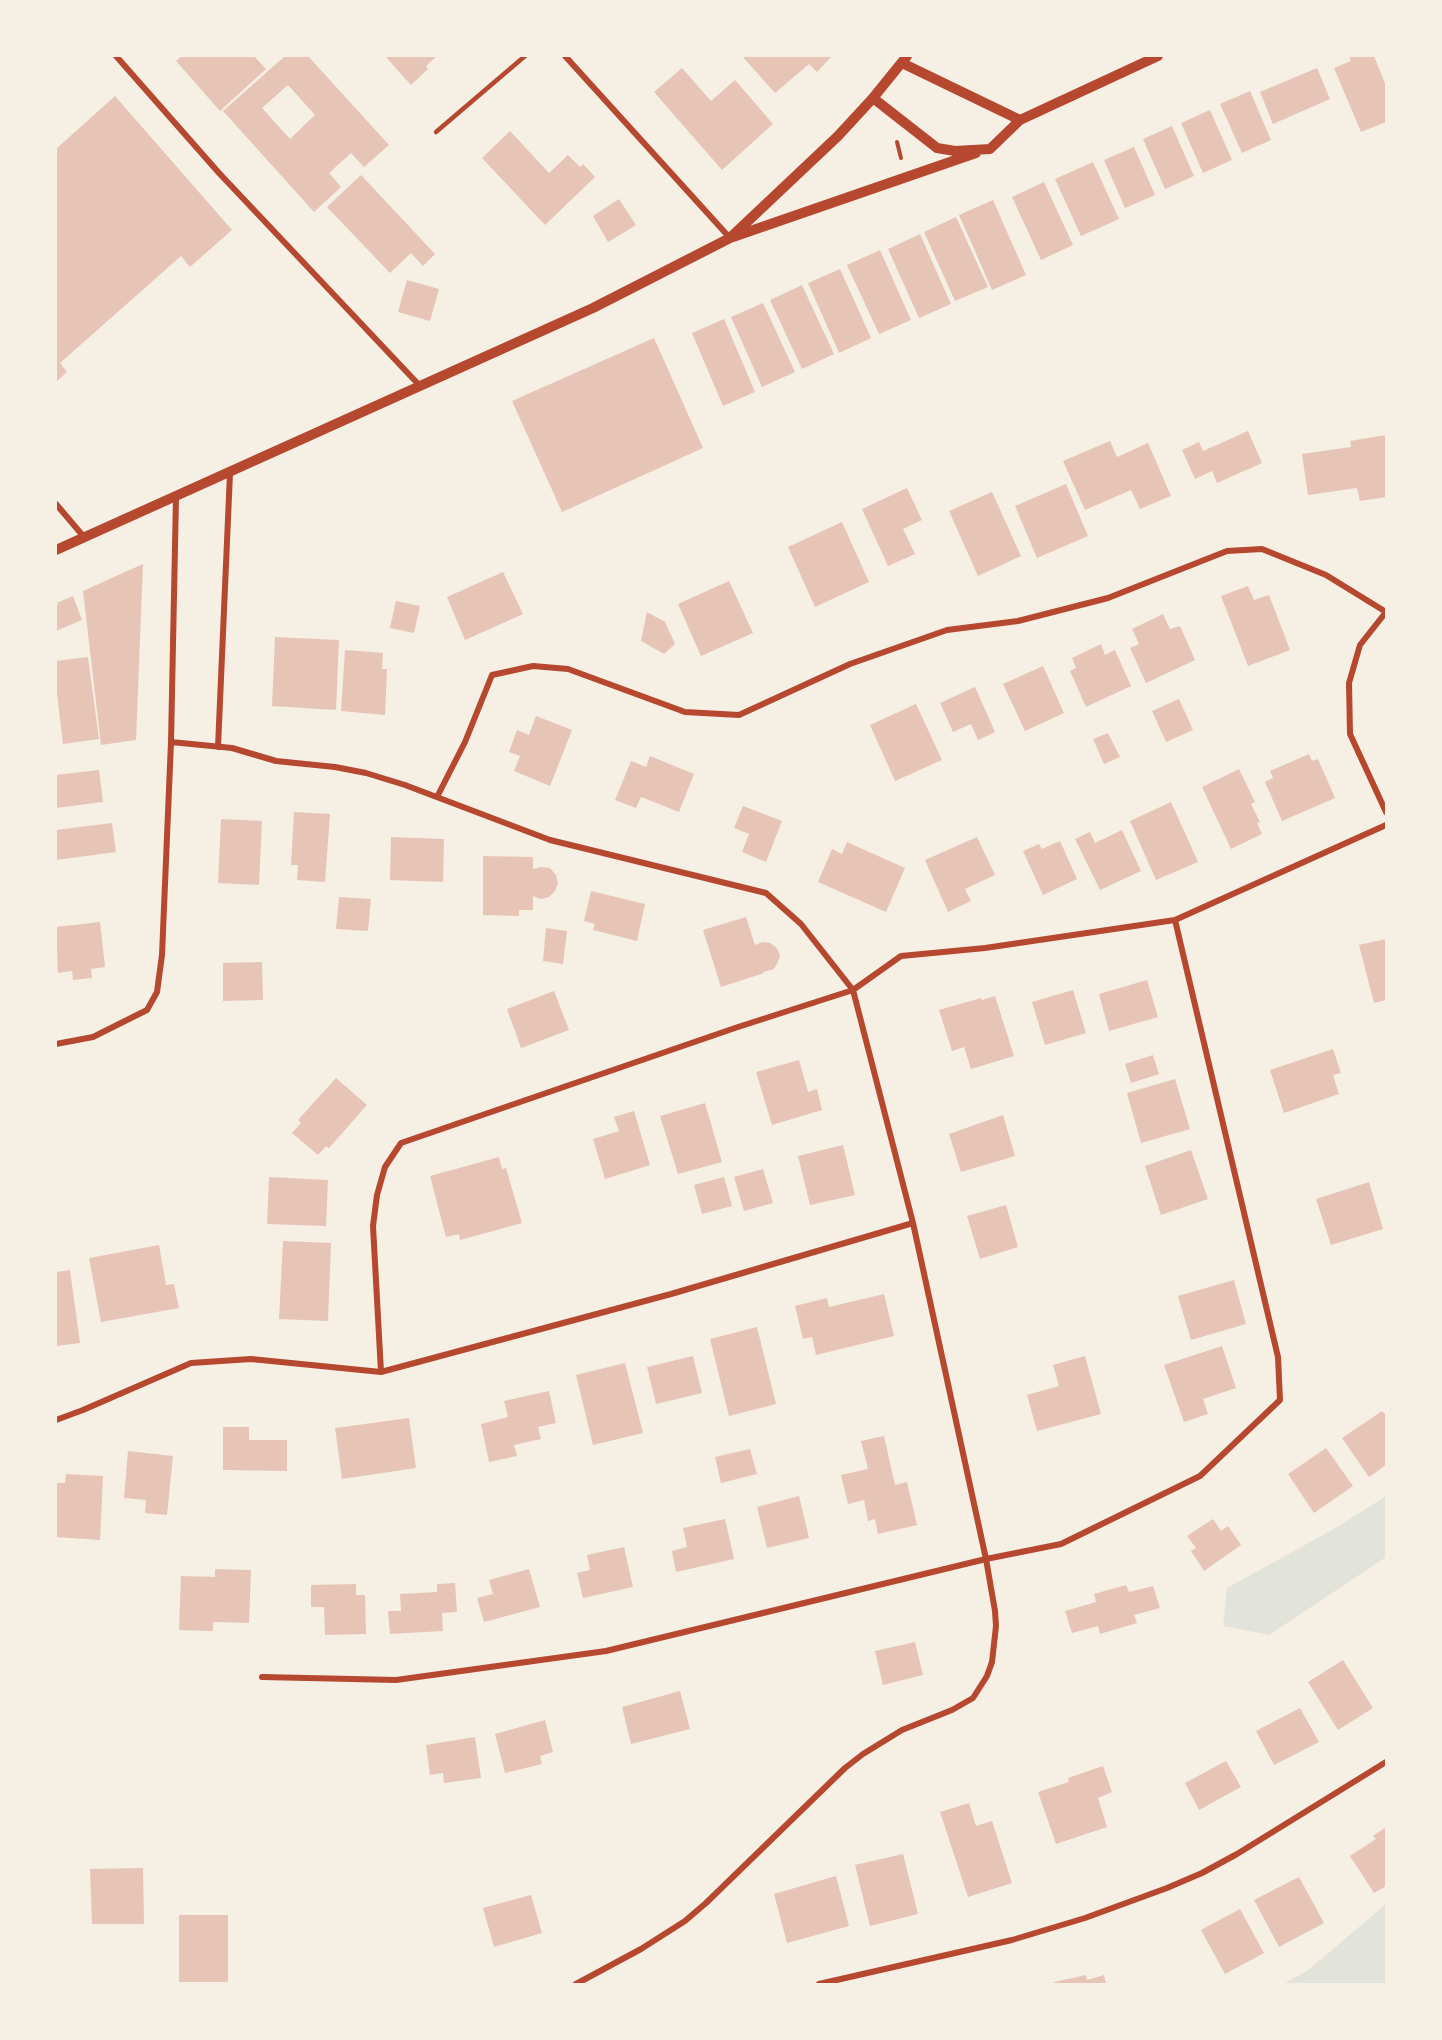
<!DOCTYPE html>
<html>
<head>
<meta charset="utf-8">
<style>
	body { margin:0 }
	#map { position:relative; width:1442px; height:2040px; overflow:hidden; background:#f6efe4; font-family:Signika,sans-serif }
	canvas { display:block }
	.frame { position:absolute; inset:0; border:57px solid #f6efe4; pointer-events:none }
</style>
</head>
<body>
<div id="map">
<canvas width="1442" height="2040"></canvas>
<div class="frame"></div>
</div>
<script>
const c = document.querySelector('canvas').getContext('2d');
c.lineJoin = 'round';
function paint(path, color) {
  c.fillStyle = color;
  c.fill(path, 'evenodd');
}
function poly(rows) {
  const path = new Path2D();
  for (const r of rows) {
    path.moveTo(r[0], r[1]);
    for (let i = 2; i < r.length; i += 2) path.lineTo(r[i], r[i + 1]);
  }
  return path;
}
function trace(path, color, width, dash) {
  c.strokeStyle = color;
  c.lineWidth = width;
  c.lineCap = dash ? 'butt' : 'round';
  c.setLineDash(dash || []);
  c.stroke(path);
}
paint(poly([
	[1386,1496,1386,1557,1269,1635,1223,1626,1227,1588,1339,1526],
	[1386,1904,1386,1984,1283,1984,1307,1971]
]), '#e2e4dc');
paint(poly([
	[182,56,254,56,266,69,220,111,176,61],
	[285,56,308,56,389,145,364,167,351,153,329,173,341,187,314,212,223,111],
	[288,85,315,115,290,139,262,108],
	[385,56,437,56,426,66,428,69,411,85],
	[742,56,832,56,817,72,809,64,775,93],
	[1349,56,1374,56,1386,86,1386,122,1361,132,1334,68,1351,61],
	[682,68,711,101,735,80,773,124,722,170,654,92],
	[1317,68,1330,99,1273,124,1260,92],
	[1250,91,1271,140,1242,153,1220,104],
	[115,96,232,230,190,267,181,256,60,363,67,372,56,382,56,149],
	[1210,110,1232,160,1203,173,1181,123],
	[1172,126,1194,176,1165,189,1143,139],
	[510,131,549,173,568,155,580,167,583,164,595,177,545,225,482,158],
	[1134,147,1155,195,1125,208,1104,160],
	[1093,162,1119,219,1081,236,1055,179],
	[361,175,435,254,423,266,411,253,390,273,327,207],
	[1044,182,1073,245,1041,260,1012,197],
	[619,199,636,225,608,242,593,216],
	[993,200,1026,275,992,290,959,215],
	[956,217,988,287,955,301,924,232],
	[920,234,951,304,919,318,888,249],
	[880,250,911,320,879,334,847,265],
	[840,269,871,338,839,353,808,283],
	[407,280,439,289,430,321,398,312],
	[802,285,834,354,802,369,770,300],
	[763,303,795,372,762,387,731,317],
	[724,319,755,392,723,406,692,333],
	[654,338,703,448,562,512,512,401],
	[1248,431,1262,463,1217,483,1212,471,1195,479,1182,450,1199,442,1203,451],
	[1386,435,1386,497,1360,501,1357,488,1308,495,1302,454,1351,447,1350,441],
	[1110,441,1117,457,1148,443,1171,496,1140,509,1131,490,1085,510,1063,461],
	[1066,484,1088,536,1037,558,1015,506],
	[907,488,922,520,903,529,915,554,888,566,862,509],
	[992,492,1021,556,978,576,949,511],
	[842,522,869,582,815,607,788,547],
	[143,564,136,740,101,745,83,591],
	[503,572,523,614,465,640,447,597],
	[729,581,753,633,701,656,678,604],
	[1248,586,1254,600,1269,595,1290,650,1248,666,1221,596],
	[73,596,82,620,56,631,56,606,58,605,57,603],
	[396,601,420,606,414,633,390,628],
	[647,612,665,622,675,644,664,654,641,641],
	[1163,614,1170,629,1180,626,1195,660,1146,683,1130,648,1139,644,1132,629],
	[275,637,339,640,336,710,272,706],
	[1101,644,1105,655,1115,650,1131,686,1086,707,1070,671,1076,668,1072,658],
	[345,650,383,653,382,669,387,669,385,715,341,711],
	[88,657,99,739,63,744,56,685,56,661],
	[1043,666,1064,713,1025,731,1003,684],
	[975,687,995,732,978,740,971,724,953,732,940,703],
	[1179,699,1193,730,1166,742,1152,711],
	[916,704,942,760,895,781,870,725],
	[536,716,572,730,550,786,514,771,520,756,509,752,517,730,529,735],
	[1108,733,1120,757,1104,764,1093,739],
	[1309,754,1312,761,1318,759,1335,798,1282,821,1265,782,1273,778,1270,771],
	[650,756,694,774,679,812,641,797,636,808,615,800,631,761,646,767],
	[1239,769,1255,802,1251,804,1260,822,1257,823,1262,834,1231,849,1202,787],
	[99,770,103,802,56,808,56,775],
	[1171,802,1198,862,1156,880,1130,821],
	[743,806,782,821,766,862,742,852,749,834,734,828],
	[294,812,330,814,325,882,297,880,298,865,291,865],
	[221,819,262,821,259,885,218,883],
	[112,823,116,852,56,860,56,830],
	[1122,830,1141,871,1100,890,1075,839,1090,832,1095,843],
	[391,837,444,839,443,882,390,880],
	[977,837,995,875,965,889,971,901,948,912,925,860],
	[1060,841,1077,879,1043,895,1023,851,1039,844,1042,849],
	[847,842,905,868,886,912,818,882,832,849,842,854],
	[483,856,533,857,533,869,541,867,550,868,556,875,558,883,555,891,549,897,541,899,533,896,533,910,519,910,519,916,483,915],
	[591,891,645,904,637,941,593,930,595,924,584,921],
	[339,897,371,899,368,931,336,929],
	[746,917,755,945,762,942,770,943,777,948,780,955,778,962,774,969,763,972,764,973,721,987,703,930],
	[100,922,105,967,91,969,92,978,73,980,72,971,58,973,56,927],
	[546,928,567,931,563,964,543,961],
	[1386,939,1386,1000,1374,1003,1359,945],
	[262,962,263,1000,223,1001,223,963],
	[1147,980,1158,1017,1109,1031,1099,994],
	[1073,990,1086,1033,1045,1045,1032,1002],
	[554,991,569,1030,521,1048,507,1009],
	[995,996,1014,1056,971,1069,964,1047,952,1051,939,1010,981,998,982,1000],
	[1333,1049,1341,1073,1333,1075,1339,1094,1284,1113,1270,1070],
	[1153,1055,1159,1074,1131,1083,1125,1064],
	[799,1060,808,1092,817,1089,822,1110,772,1125,756,1072],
	[336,1078,367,1105,329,1148,326,1146,318,1155,292,1133,301,1123,298,1120],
	[1175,1079,1190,1129,1141,1143,1127,1093],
	[705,1103,722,1162,678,1174,660,1116],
	[634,1111,650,1165,605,1179,593,1139,619,1131,614,1117],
	[1003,1115,1015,1156,961,1172,949,1134],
	[843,1145,855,1195,810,1205,798,1156],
	[1191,1150,1208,1199,1161,1215,1145,1166],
	[499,1157,502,1169,506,1168,522,1223,460,1240,459,1234,446,1237,430,1176],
	[763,1169,773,1203,744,1211,734,1177],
	[269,1177,328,1180,326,1226,267,1224],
	[724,1177,732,1206,702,1214,694,1185],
	[1369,1182,1383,1229,1331,1245,1316,1199],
	[1006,1205,1018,1247,980,1259,967,1216],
	[283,1241,331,1243,328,1321,279,1319],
	[159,1245,166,1285,174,1284,179,1308,101,1322,89,1258],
	[70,1270,80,1343,56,1346,56,1272],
	[1234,1280,1246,1324,1191,1340,1178,1296],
	[884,1294,894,1336,816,1355,812,1337,803,1339,795,1306,827,1298,829,1307],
	[757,1327,776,1404,729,1416,710,1339],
	[1222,1346,1236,1388,1203,1399,1208,1414,1184,1422,1164,1365],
	[693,1356,702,1393,656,1404,647,1367],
	[1085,1356,1101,1414,1037,1431,1027,1395,1059,1386,1053,1365],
	[625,1363,643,1433,593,1445,576,1375],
	[549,1391,556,1423,538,1427,541,1439,514,1445,517,1456,489,1462,481,1424,508,1417,504,1401],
	[1382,1411,1385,1414,1386,1413,1386,1465,1369,1477,1342,1438],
	[409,1418,416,1468,342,1479,335,1428],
	[223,1427,249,1427,249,1440,287,1440,287,1471,223,1470],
	[884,1436,895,1485,907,1482,917,1525,878,1534,875,1519,868,1521,864,1500,848,1504,841,1475,868,1469,861,1441],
	[1326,1448,1353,1486,1314,1513,1288,1474],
	[750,1449,757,1474,721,1483,715,1457],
	[128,1451,173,1456,167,1515,145,1513,146,1500,124,1498],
	[66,1474,103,1476,100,1540,56,1537,56,1483,65,1483],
	[799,1496,809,1538,767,1548,757,1507],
	[725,1519,734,1559,676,1572,672,1551,687,1547,683,1528],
	[1213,1519,1221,1531,1228,1526,1241,1545,1204,1571,1191,1551,1196,1548,1187,1536],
	[624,1547,633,1587,583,1598,577,1573,590,1570,587,1555],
	[215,1569,251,1570,249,1623,213,1622,213,1631,179,1630,181,1576,215,1577],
	[529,1569,540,1607,484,1622,477,1598,493,1594,489,1580],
	[455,1583,457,1612,442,1613,443,1631,390,1634,388,1611,401,1611,400,1594,437,1592,437,1584],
	[356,1584,356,1595,365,1595,366,1634,325,1635,324,1607,311,1607,311,1585],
	[1126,1585,1129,1592,1153,1586,1160,1608,1134,1615,1137,1623,1100,1634,1098,1626,1072,1633,1065,1611,1096,1602,1094,1594],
	[915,1642,923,1675,883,1685,875,1651],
	[1343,1660,1373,1708,1338,1730,1308,1682],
	[680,1691,690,1729,631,1744,622,1707],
	[1300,1708,1319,1742,1274,1765,1256,1731],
	[545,1720,553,1752,540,1756,542,1764,505,1773,495,1734],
	[475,1737,481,1778,444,1783,443,1773,430,1775,426,1745],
	[1226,1761,1241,1787,1199,1810,1185,1783],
	[1103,1766,1112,1792,1098,1798,1107,1827,1056,1844,1038,1792,1069,1782,1068,1778],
	[969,1803,976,1826,992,1821,1012,1883,968,1897,940,1812],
	[1386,1827,1386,1886,1374,1893,1350,1856,1376,1839,1373,1836],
	[903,1854,918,1914,870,1926,855,1865],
	[143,1868,144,1924,92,1924,90,1869],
	[836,1876,849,1926,787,1943,774,1894],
	[1299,1877,1324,1923,1279,1947,1254,1900],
	[531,1895,542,1933,494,1947,483,1908],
	[1240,1909,1264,1953,1225,1974,1201,1930],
	[179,1915,228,1915,228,1982,179,1982],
	[1086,1975,1087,1980,1104,1975,1106,1984,1054,1984,1054,1982]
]), '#e6c5b7');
trace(poly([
	[897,142,901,158]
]), '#b5482f', 4);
trace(poly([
	[436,132,525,56]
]), '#b5482f', 4.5);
trace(poly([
	[116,56,219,173,420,386],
	[565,56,730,238],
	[56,504,84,537],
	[1386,612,1360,645,1349,683,1350,734,1386,812],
	[171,742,232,748,276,761,335,767,366,773,405,785,550,840,766,893,801,924,853,990,913,1223,986,1559,995,1611,996,1626,992,1662,987,1676,973,1698,952,1710,902,1730,863,1754,845,1768,706,1903,685,1921,641,1949,576,1984],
	[218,747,230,473],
	[437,797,465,742,492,675,533,666,568,669,685,712,739,715,850,664,947,630,1018,621,1108,598,1227,551,1262,549,1326,575,1386,612],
	[56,1044,93,1037,147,1010,157,992,162,955,171,742,176,497],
	[381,1372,373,1226,377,1195,385,1167,401,1143,735,1028,853,990,901,956,985,948,1175,920,1386,825],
	[56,1420,83,1410,191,1363,251,1359,381,1372,671,1294,913,1223],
	[262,1677,396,1680,606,1651,986,1559,1061,1544,1200,1476,1280,1400,1278,1357,1175,920],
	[819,1984,1012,1940,1085,1918,1167,1888,1202,1873,1237,1854,1386,1762]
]), '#b5482f', 6);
trace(poly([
	[902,63,1020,120],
	[873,98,937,148,955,151,990,149,1020,120,1158,56],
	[733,237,976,153],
	[56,550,593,308,730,238,838,136,873,98,907,56]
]), '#b5482f', 10);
</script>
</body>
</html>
